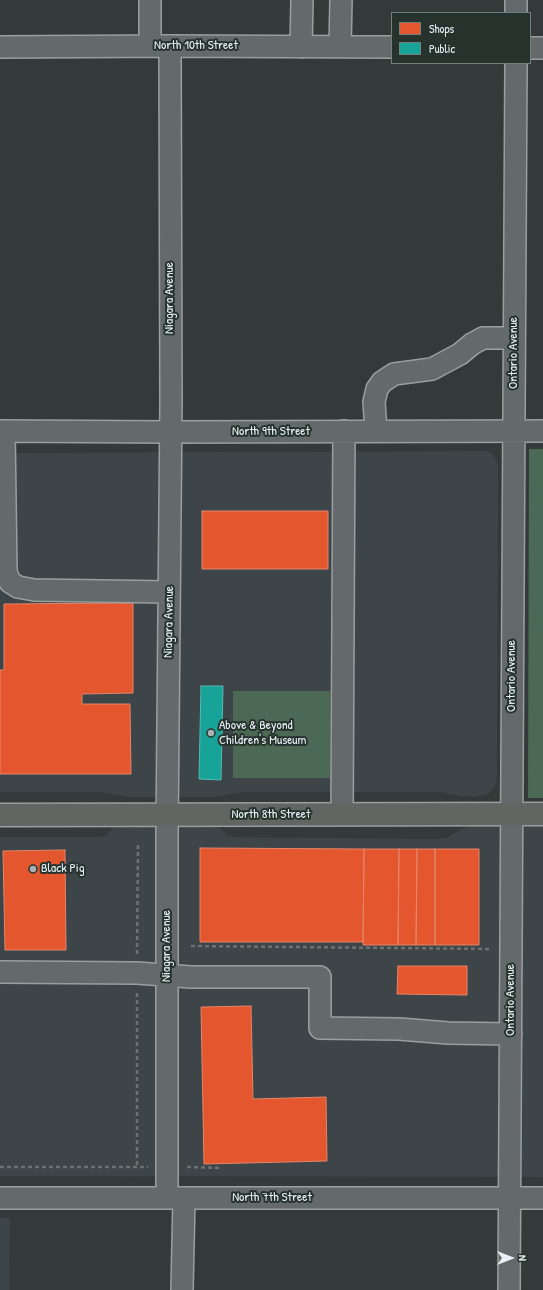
<!DOCTYPE html>
<html>
<head>
<meta charset="utf-8">
<style>
	body { margin:0 }
	#map { position:relative; width:543px; height:1290px; overflow:hidden; background:#343939; font-family:"Patrick Hand",sans-serif }
	canvas { display:block }
	.legend { position:absolute; left:391px; top:12px; width:140px; height:52px; box-sizing:border-box; background:#26332d; border:1px solid #747f7e; margin:0; padding:5px 7px; list-style:none; font-size:12px; color:#e8f1f8 }
	.legend li { display:flex; align-items:center; gap:8px; height:20px }
	.legend b { width:20px; border:1px solid #747f7e }
	.north { position:absolute; left:491px; top:1238px; width:40px; height:40px; -webkit-text-stroke:3px #26332d; paint-order:stroke; rotate:90deg; font-size:11px; font-weight:700; line-height:16px; text-align:center; color:#e8f1f8 }
	.north::after { content:''; display:block; margin:auto; width:14px; height:18px; background:#e8f1f8; clip-path:polygon(50% 0,100% 100%,50% 72%,0 100%) }
</style>
</head>
<body>
<div id="map">
<canvas width="543" height="1290"></canvas>
<ul class="legend">
<li><b style="height:11px;background:#e4572e"></b>Shops</li>
<li><b style="height:11px;background:#17a398"></b>Public</li>
</ul>
<div class="north">N</div>
</div>
<script>
const c = document.querySelector('canvas').getContext('2d');
c.lineJoin = 'round';
function paint(path, color) {
  c.fillStyle = color;
  c.fill(path, 'evenodd');
}
function poly(rows) {
  const path = new Path2D();
  for (const r of rows) {
    path.moveTo(r[0], r[1]);
    for (let i = 2; i < r.length; i += 2) path.lineTo(r[i], r[i + 1]);
  }
  return path;
}
function trace(path, color, width, dash) {
  c.strokeStyle = color;
  c.lineWidth = width;
  c.lineCap = dash ? 'butt' : 'round';
  c.setLineDash(dash || []);
  c.stroke(path);
}
function write(font, color, halo, rows, align = 'center') {
  c.font = font + ' "Patrick Hand",sans-serif';
  c.lineWidth = 4;
  c.setLineDash([]);
  c.textBaseline = 'middle';
  c.strokeStyle = halo;
  c.fillStyle = color;
  for (const [text, x, y, turn = 0] of rows) {
    c.save();
    c.translate(x, y);
    c.rotate((+turn || 0) * Math.PI / 180);
    c.textAlign = isNaN(turn) ? turn : align;
    if (halo) c.strokeText(text, 0, 0);
    c.fillText(text, 0, 0);
    c.restore();
  }
}
paint(poly([
	[487,451,493,454,498,464,497,779,494,788,489,793,486,795,475,797,460,796,441,792,242,792,214,797,127,797,99,792,0,792,0,453],
	[125,824,215,826,221,829,227,835,234,837,433,839,446,838,464,828,475,825,543,825,543,1177,0,1176,0,837,97,837,105,836,116,826],
	[0,1218,10,1218,9,1290,0,1290]
]), '#3d4548');
paint(poly([
	[529,449,543,449,543,798,528,798],
	[233,691,330,691,330,778,233,778]
]), '#4c6956');
const shops = poly([
	[202,511,328,511,328,569,202,569,202,511],
	[133,603,133,693,82,694,82,704,130,704,131,774,0,774,0,670,4,670,4,604,133,603],
	[200,848,364,849,363,942,200,942,200,848],
	[364,849,399,849,398,945,363,945,364,849],
	[399,849,417,849,416,945,398,945,399,849],
	[417,849,435,849,435,945,416,945,417,849],
	[435,849,479,849,479,945,435,945,435,849],
	[65,850,66,950,5,950,3,851,65,850],
	[398,966,467,966,467,995,397,994,398,966],
	[251,1006,253,1099,326,1097,327,1161,204,1164,201,1007,251,1006]
]);
paint(shops, '#e4572e');
trace(shops, '#e5856b', 1);
const public = poly([
	[201,686,223,686,221,780,199,779,201,686]
]);
paint(public, '#17a398');
trace(public, '#56bab5', 1);
const minor = poly([
	[150,0,150,46],
	[516,13,516,0],
	[0,47,170,46,392,47],
	[301,47,302,0],
	[340,47,341,0],
	[530,48,543,48],
	[0,431,170,432,543,431],
	[4,431,6,572,10,582,18,587,34,590,169,592],
	[376,431,374,402,377,389,382,382,394,374,432,369,460,354,472,344,483,338,513,338],
	[342,814,344,431],
	[0,972,137,973,191,977,320,977,320,1028,399,1029,448,1033,511,1034],
	[0,1198,543,1198],
	[167,1198,167,834,171,402,170,46],
	[182,1290,184,1198],
	[509,1290,516,63]
]);
const major = poly([
	[0,815,543,814]
]);
trace(minor, '#9a9e9f', 24);
trace(major, '#9a9e9f', 25);
trace(poly([
	[191,946,492,949],
	[137,954,138,842],
	[137,993,137,1167],
	[0,1167,148,1167],
	[187,1167,222,1168]
]), '#6e7171', 2.5, [4, 3]);
trace(minor, '#646a6b', 21);
trace(major, '#626663', 22);
for (const [x, y, r, color] of [
	[211,733,4,"#a9b1b5"],
	[33,869,4,"#a9b1b5"]
]) {
  const dot = new Path2D();
  dot.arc(x, y, r, 0, 2 * Math.PI);
  c.fillStyle = color;
  c.fill(dot);
  trace(dot, '#26332d', 1.5);
}
write('13px', '#e8f1f8', '#26332d', [
	["North 10th Street",196,46],
	["Niagara Avenue",170,298,-90],
	["Ontario Avenue",514,353,-90],
	["North 9th Street",271,432],
	["Niagara Avenue",169,622,-89],
	["Ontario Avenue",512,676,-90],
	["North 8th Street",271,815],
	["Niagara Avenue",167,946,-90],
	["Ontario Avenue",511,1000,-90],
	["North 7th Street",272,1198]
]);
write('13px', '#e8f1f8', '#26332d', [
	["Above & Beyond",219,726],
	["Children's Museum",219,741],
	["Black Pig",41,869]
], 'left');
</script>
</body>
</html>
